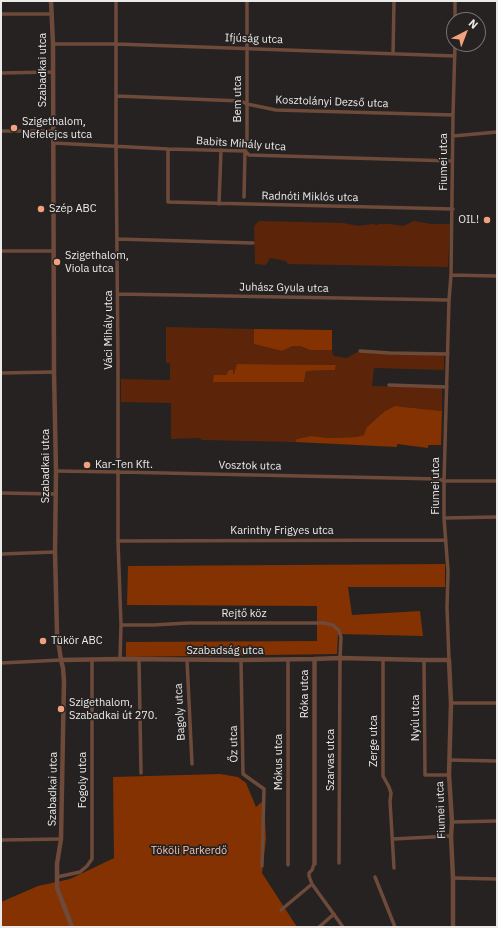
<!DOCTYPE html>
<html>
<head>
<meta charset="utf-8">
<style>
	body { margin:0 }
	#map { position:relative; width:498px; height:928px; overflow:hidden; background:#252221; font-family:"IBM Plex Sans",sans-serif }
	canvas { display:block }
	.frame { position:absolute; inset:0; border:2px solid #eceae9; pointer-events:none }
	.north { position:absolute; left:446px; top:12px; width:40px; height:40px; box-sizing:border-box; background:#252221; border:1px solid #757271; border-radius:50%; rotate:42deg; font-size:11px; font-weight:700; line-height:16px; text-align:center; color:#eceae9 }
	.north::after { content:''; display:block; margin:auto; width:14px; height:18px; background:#f2a17e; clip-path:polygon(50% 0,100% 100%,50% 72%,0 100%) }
</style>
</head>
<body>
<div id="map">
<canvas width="498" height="928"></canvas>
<div class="frame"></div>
<div class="north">N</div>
</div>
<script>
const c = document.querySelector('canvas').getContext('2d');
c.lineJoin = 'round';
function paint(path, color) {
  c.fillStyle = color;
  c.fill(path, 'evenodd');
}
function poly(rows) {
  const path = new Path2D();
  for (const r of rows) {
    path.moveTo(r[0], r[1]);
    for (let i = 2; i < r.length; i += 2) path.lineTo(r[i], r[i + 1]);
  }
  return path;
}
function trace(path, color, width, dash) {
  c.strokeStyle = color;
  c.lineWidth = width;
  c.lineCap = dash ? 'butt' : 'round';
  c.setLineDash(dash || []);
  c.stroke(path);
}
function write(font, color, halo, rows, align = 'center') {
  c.font = font + ' "IBM Plex Sans",sans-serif';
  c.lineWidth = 3.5;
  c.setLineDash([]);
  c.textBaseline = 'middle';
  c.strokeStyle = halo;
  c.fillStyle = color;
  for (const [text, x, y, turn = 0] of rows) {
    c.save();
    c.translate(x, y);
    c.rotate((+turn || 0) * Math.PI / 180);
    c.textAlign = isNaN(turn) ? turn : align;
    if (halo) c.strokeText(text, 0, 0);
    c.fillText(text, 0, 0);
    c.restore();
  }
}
paint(poly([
	[259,221,344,223,358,226,372,224,377,225,379,224,390,224,403,226,414,221,431,224,450,224,448,267,288,264,286,261,270,258,266,265,255,264,254,228,255,225],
	[166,327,254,329,254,344,282,351,293,346,300,346,310,350,332,350,333,355,334,356,347,358,357,352,397,354,444,355,444,370,374,368,372,386,442,388,442,411,395,406,385,411,367,427,365,435,356,437,328,438,311,436,297,439,295,442,202,440,199,438,171,439,171,403,121,402,121,379,170,380,170,363,166,363],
	[238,364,336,365,335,370,306,371,304,382,226,375,234,374]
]), '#5c2509');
paint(poly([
	[254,329,332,330,332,350,310,350,300,346,293,346,282,351,254,344],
	[237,364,336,365,335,370,306,371,304,382,213,382,214,375,226,375,229,370,233,370,233,374,234,374],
	[395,406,442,411,441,445,428,445,428,448,397,444,397,447,295,442,297,439,311,436,328,438,356,437,364,435,367,427,385,411],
	[445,564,445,587,348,587,352,615,420,611,423,636,338,634,337,654,126,657,126,642,317,641,317,606,127,605,128,566],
	[220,774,238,777,246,783,256,807,264,800,266,839,262,873,297,927,1,927,1,902,38,886,70,879,114,858,113,777]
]), '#843201');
trace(poly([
	[116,1,116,146,118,363,118,541,121,625,120,659],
	[1,14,52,14],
	[455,20,455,1],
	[53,44,116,44,455,56],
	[393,54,394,1],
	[1,73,53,72],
	[116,96,241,101,247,104,276,110,453,115],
	[1,131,53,131],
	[453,136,497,132],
	[53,143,168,149,245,151,249,155,452,161],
	[168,149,168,202,453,209],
	[244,197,245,151,247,144,247,1],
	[219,204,221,150],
	[117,239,253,243],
	[1,251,54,251],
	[451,275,497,276],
	[118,294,449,300],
	[360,351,390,353,448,354],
	[1,373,54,372],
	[389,385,447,387],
	[56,471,118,472,438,479,444,481,497,481],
	[1,493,56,494],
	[444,518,497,517],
	[118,541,446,540],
	[1,554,55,552],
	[121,625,153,625,188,623,324,623,333,625,339,631,341,637,340,658,339,863],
	[288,659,288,865],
	[383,659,383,776,389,787,391,793,390,801,394,868],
	[139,660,141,773],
	[187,660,192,764],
	[241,660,243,774,264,789,262,866],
	[424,660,425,775,449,775],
	[449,660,447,608,448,571,444,518,444,481,449,300,451,275,453,115,455,44],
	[1,663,61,660],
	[451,703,497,703],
	[450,760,497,761],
	[452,822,497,821],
	[393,839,451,836],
	[1,840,61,839],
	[314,864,314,659,315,659,315,864,314,864,312,870,309,873,309,876,312,884,343,927],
	[57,877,80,872,87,866,92,859,92,660],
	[375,877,395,927],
	[453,878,497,879],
	[281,910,312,884],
	[319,927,334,914]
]), '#6e4a3a', 3.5);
trace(poly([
	[51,1,53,44,54,372,56,471,55,552,57,633,61,660,63,668,64,681,61,839,57,864,57,888,72,927],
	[61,660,120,659,241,660,314,659,340,658,424,660,449,660,451,703,449,775,452,822,451,836,453,878,453,927]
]), '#6e4a3a', 4.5);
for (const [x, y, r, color] of [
	[14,128,4,"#f2a17e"],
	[41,209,4,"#f2a17e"],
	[487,220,4,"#f2a17e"],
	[57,262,4,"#f2a17e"],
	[87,465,4,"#f2a17e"],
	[43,641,4,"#f2a17e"],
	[61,709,4,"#f2a17e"]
]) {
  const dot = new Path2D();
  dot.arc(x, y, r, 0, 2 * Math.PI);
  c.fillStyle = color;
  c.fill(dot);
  trace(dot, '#252221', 1.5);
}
write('11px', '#eceae9', '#252221', [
	["Ifjúság utca",254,39,2],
	["Szabadkai utca",43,70,-90],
	["Bem utca",238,99,-90],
	["Kosztolányi Dezső utca",332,102,2],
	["Babits Mihály utca",241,144,4],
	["Fiumei utca",444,162,-90],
	["Radnóti Miklós utca",310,197,1],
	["Juhász Gyula utca",284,288,1],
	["Váci Mihály utca",109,330,-90],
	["Szabadkai utca",46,466,-90],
	["Vosztok utca",250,466,1],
	["Fiumei utca",436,486,-90],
	["Karinthy Frigyes utca",282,531],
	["Rejtő köz",244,614],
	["Szabadság utca",225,651],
	["Róka utca",305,694,-90],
	["Bagoly utca",180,712,-93],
	["Nyúl utca",416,718,-90],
	["Zerge utca",374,741,-90],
	["Őz utca",234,744,-91],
	["Szarvas utca",331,760,-90],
	["Mókus utca",279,762,-90],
	["Fogoly utca",83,780,-90],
	["Szabadkai utca",53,789,-89],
	["Fiumei utca",441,810,-92]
]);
write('11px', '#eceae9', '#252221', [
	["Szigethalom,",22,122],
	["Nefelejcs utca",22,135],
	["Szép ABC",49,209],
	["OIL!",479,220,"right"],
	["Szigethalom,",65,256],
	["Viola utca",65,269],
	["Kar-Ten Kft.",95,465],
	["Tükör ABC",51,641],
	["Szigethalom,",69,703],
	["Szabadkai út 270.",69,716]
], 'left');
write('11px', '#f4c4b0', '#252221', [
	["Tököli Parkerdő",189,851]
]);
</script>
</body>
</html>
